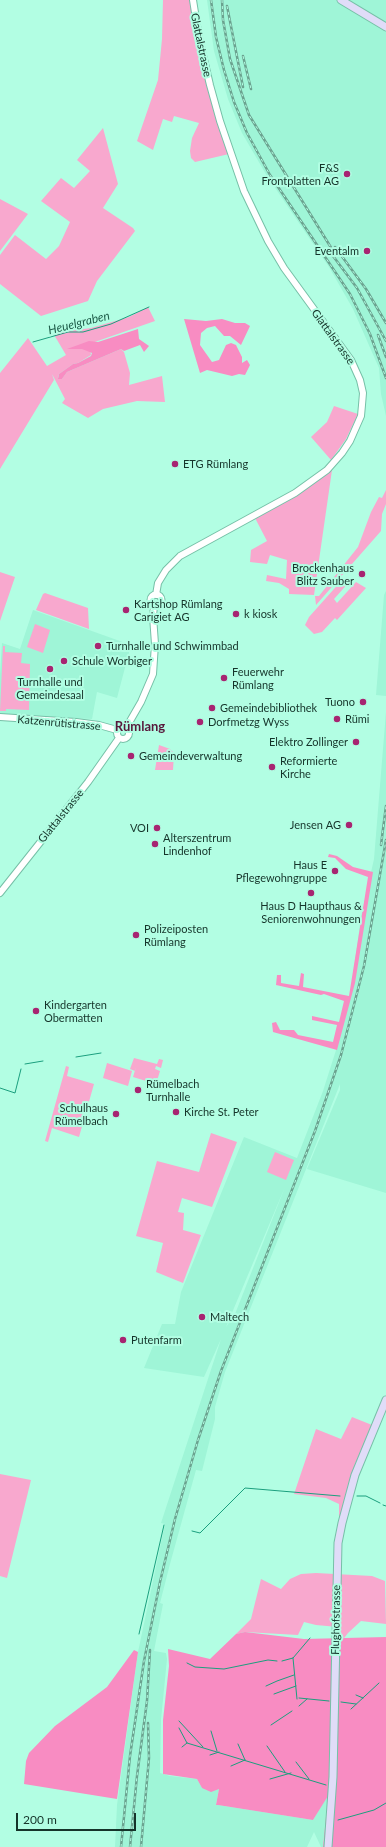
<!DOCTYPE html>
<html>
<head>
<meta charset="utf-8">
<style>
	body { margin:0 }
	#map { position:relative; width:386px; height:1847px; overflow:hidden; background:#b2fee3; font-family:Lato,sans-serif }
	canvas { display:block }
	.scale { position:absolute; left:16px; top:1813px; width:120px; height:18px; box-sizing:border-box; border:2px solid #15342a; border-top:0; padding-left:5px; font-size:12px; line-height:14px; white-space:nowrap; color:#15342a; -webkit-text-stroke:3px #b2fee3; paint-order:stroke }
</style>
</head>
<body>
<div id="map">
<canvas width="386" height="1847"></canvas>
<div class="scale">200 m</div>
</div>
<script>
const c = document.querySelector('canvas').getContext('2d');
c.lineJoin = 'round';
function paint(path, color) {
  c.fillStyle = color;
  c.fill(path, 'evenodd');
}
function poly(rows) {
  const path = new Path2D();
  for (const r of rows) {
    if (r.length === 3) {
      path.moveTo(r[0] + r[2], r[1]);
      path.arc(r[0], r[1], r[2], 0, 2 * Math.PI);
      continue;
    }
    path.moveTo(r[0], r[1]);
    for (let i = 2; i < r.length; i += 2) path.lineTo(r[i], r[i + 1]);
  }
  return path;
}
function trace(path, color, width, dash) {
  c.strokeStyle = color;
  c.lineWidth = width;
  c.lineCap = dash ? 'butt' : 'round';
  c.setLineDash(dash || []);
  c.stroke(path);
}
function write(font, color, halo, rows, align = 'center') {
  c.font = font + ' Lato,sans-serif';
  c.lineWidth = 4;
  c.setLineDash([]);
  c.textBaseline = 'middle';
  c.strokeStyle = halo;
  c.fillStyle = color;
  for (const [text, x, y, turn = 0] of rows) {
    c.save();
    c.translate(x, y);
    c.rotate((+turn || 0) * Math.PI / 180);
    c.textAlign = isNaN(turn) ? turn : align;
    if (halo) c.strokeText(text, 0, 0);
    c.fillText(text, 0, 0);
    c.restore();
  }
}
paint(poly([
	[207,0,386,0,386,416,381,394,379,368,353,309,329,267,267,176,242,133,228,99,214,51],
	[386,591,386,696,376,695,384,595],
	[33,610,131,645,117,698,97,692,92,719,0,715,0,674,2,643,20,649],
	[386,712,386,1193,307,1169,340,1090,340,1084,225,1372,215,1407,215,1419,202,1471,196,1470,170,1564,160,1603,163,1604,154,1651,166,1653,167,1659,161,1720,160,1773,170,1776,197,1779,202,1788,219,1789,216,1804,218,1805,313,1820,328,1795,323,1847,321,1847,314,1832,307,1847,115,1847,117,1805,138,1652,165,1524,161,1523,221,1339,204,1377,144,1368,162,1324,175,1324,181,1292,244,1137,297,1158,323,1091,337,1047,350,998,361,917,374,859],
	[285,1187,235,1314,226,1327]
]), '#9ff5d7');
paint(poly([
	[163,0,191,0,229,154,195,162,191,158,190,151,192,138,199,123,174,116,172,122,163,119,153,150,137,141,158,80,162,39],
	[103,128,118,184,103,208,133,228,135,231,97,281,88,301,41,316,0,284,0,255,15,235,46,259,59,246,70,222,41,201,61,178,74,188,90,171,77,160],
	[0,199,28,214,0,251],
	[148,307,155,321,89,344,91,355,78,363,73,364,59,374,58,378,62,379,67,372,121,349,124,352,130,373,129,385,162,376,165,402,137,401,103,409,88,418,62,403,65,399,52,374,54,380,0,469,0,373,28,338,47,366,66,355,53,333,91,328,129,317],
	[334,406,358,414,346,439,331,460,311,437,327,422],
	[330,469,332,470,314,595,289,594,289,589,279,583,266,581,267,575,286,579,287,560,270,555,267,564,250,562,251,550,267,541,255,518],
	[386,490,386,504,382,514,381,531,316,605,315,596,319,596,358,547,371,512,379,497,382,498],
	[0,572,15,577,0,621],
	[348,577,351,580,334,599,337,603,356,582,366,588,337,620,335,618,322,632,314,634,305,625,309,617,342,580],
	[45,593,88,608,89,629,36,610,43,594],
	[35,624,50,630,43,653,27,647],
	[3,646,5,646,5,652,22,653,21,663,30,664,29,710,6,709,6,711,0,711],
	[159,745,170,749,174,753,173,770,155,770],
	[134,1058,157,1064,159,1059,163,1060,161,1068,156,1066,155,1069,160,1071,156,1084,133,1077,136,1067,135,1071,130,1069],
	[107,1063,132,1071,128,1086,103,1078],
	[66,1066,69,1067,67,1076,94,1084,79,1137,52,1128,48,1142,45,1141],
	[211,1133,237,1142,212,1207,182,1198,178,1212,184,1213,183,1230,201,1235,183,1283,156,1272,163,1243,136,1236,157,1161,199,1172],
	[275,1152,294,1160,286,1180,267,1172],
	[352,1417,372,1425,355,1464,339,1524,339,1504,326,1498,294,1494,316,1429,341,1439],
	[0,1474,31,1480,7,1578,0,1576],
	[316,1573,372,1576,385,1581,386,1624,361,1621,348,1633,341,1642,340,1647,338,1627,316,1625,304,1622,298,1635,245,1632,236,1634,251,1619,261,1579,281,1589,290,1579,301,1574]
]), '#f8a8ce');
paint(poly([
	[184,319,206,321,222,319,235,323,245,323,250,326,241,345,230,336,224,336,215,326,207,328,201,333,200,345,212,362,219,360,226,345,231,343,236,345,242,357,242,363,247,360,250,365,245,375,239,374,232,376,207,370,200,373],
	[138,329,139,339,149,346,144,352,140,345,124,351,121,349,67,372,62,379,58,379,59,374,73,364,78,363,91,356,92,353,82,349,67,349,89,341,98,342],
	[329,854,337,856,353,867,373,872,355,983,337,1050,273,1032,272,1023,276,1022,280,1030,294,1030,298,1035,333,1042,337,1025,312,1020,312,1016,339,1022,344,1001,324,994,321,995,276,985,277,975,281,975,281,983,299,986,301,973,304,974,303,987,349,996,368,877,346,869,335,858,328,857],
	[245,1632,304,1639,386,1637,386,1847,323,1847,328,1796,313,1820,218,1805,216,1805,219,1789,211,1792,202,1788,197,1779,163,1774,163,1720,169,1666,168,1649,210,1659,236,1634],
	[134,1650,138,1652,117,1799,24,1784,26,1761,29,1753,55,1726,107,1687]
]), '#f88cc2');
trace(poly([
	[33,342,68,332,83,332,111,324,149,307],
	[76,1057,101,1053],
	[25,1064,43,1061],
	[0,1088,15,1093,21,1069],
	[357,1496,366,1496,380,1503],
	[383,1505,386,1506],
	[192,1531,200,1533,245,1488,340,1496],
	[139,1634,164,1525],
	[293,1658,297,1699],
	[282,1661,293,1658,310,1638],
	[187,1663,195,1667,224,1669,268,1660,277,1661],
	[266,1686,277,1681,294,1675],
	[274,1694,296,1686],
	[356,1695,363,1698],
	[299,1698,329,1701],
	[341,1702,356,1704],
	[299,1706,307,1699],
	[351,1709,379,1683],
	[179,1721,203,1747],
	[271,1725,292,1711],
	[179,1728,187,1743,326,1785],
	[211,1731,217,1751],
	[238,1744,245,1760],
	[267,1746,285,1772],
	[182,1747,187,1743],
	[210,1755,219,1752],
	[296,1762,309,1779],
	[231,1766,245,1760],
	[270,1779,291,1773],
	[338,1820,374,1810,386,1803]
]), '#1b9f7e', 1);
const tertiary = poly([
	[156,600,5.5],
	[156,595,158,583,166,570,180,556,295,493,327,470,342,453,350,441,361,416,362,405,363,393,360,380,351,360,284,268,268,241,244,191,220,121,210,85,199,38,193,0],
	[0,717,76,722,99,725,117,730],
	[123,733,6],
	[126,728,141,702,153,674,155,644,153,616,154,606],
	[0,893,88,782,119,738]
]);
const secondary = poly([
	[341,0,386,27],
	[328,1847,333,1777,338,1543,342,1523,355,1475,386,1400]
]);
trace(tertiary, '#76c0a7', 8);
trace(secondary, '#76c0a7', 9);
trace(tertiary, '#fff', 6);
trace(secondary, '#e0dcf8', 7);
const rail = poly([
	[211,0,216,37,224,70,234,102,247,133,270,175,350,294,370,334,386,378],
	[222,0,223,20,230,59,249,115,335,254],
	[227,6,243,87],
	[243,56,251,89],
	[335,247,366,289,386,323],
	[330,252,357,288,386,341],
	[378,335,386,357],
	[381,845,386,806],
	[121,1847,130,1756,144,1661,160,1582,175,1519,198,1440,221,1371,315,1131,341,1055,364,966,386,840],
	[130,1847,137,1776,147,1701,150,1650],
	[141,1847,149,1758,148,1723]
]);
trace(rail, '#6ba28f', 2.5);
trace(rail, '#b2fee3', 1, [3]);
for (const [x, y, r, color] of [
	[347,174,4,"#a72471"],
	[367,251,4,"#a72471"],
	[175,464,4,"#a72471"],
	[362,574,4,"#a72471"],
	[126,610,4,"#a72471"],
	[236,614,4,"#a72471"],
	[98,646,4,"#a72471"],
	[64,661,4,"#a72471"],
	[50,669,4,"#a72471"],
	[224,678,4,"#a72471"],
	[363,702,4,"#a72471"],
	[212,708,4,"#a72471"],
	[337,719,4,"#a72471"],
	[200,722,4,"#a72471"],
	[356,742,4,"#a72471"],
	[131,756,4,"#a72471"],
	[272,767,4,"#a72471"],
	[349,825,4,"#a72471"],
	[157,828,4,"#a72471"],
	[155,844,4,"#a72471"],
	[335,871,4,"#a72471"],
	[311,893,4,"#a72471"],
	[136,935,4,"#a72471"],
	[36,1011,4,"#a72471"],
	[138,1090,4,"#a72471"],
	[176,1112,4,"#a72471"],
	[116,1114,4,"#a72471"],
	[202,1317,4,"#a72471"],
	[123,1340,4,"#a72471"]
]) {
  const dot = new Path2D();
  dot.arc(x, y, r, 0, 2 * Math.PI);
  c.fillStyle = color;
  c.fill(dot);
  trace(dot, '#b2fee3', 1.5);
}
write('11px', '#15342a', '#b2fee3', [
	["Glattalstrasse",201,45,78],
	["Glattalstrasse",333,337,54],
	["Katzenrütistrasse",59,723,5],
	["Glattalstrasse",61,816,-51],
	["Flughofstrasse",336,1620,-89]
]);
write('11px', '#15342a', '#b2fee3', [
	["F&S",339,168,"right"],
	["Frontplatten AG",339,181,"right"],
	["Eventalm",359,251,"right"],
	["ETG Rümlang",183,464],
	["Brockenhaus",354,568,"right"],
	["Blitz Sauber",354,581,"right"],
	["Kartshop Rümlang",134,604],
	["Carigiet AG",134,617],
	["k kiosk",244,614],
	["Turnhalle und Schwimmbad",106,646],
	["Schule Worbiger",72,661],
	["Feuerwehr",232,672],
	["Rümlang",232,685],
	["Turnhalle und",50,682,"center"],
	["Gemeindesaal",50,695,"center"],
	["Tuono",355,702,"right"],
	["Gemeindebibliothek",220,708],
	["Rümi",345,719],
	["Dorfmetzg Wyss",208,722],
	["Elektro Zollinger",348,742,"right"],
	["Gemeindeverwaltung",139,756],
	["Reformierte",280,761],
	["Kirche",280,774],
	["Jensen AG",341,825,"right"],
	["VOI",149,828,"right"],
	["Alterszentrum",163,838],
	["Lindenhof",163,851],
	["Haus E",327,865,"right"],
	["Pflegewohngruppe",327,878,"right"],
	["Haus D Haupthaus &",311,906,"center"],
	["Seniorenwohnungen",311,919,"center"],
	["Polizeiposten",144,929],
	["Rümlang",144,942],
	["Kindergarten",44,1005],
	["Obermatten",44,1018],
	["Rümelbach",146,1084],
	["Turnhalle",146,1097],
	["Schulhaus",108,1108,"right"],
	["Rümelbach",108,1121,"right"],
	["Kirche St. Peter",184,1112],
	["Maltech",210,1317],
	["Putenfarm",131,1340]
], 'left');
write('italic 12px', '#1f5d4a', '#b2fee3', [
	["Heuelgraben",79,323,-14]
]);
write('bold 13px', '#57183b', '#b2fee3', [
	["Rümlang",140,727]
]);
</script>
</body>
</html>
